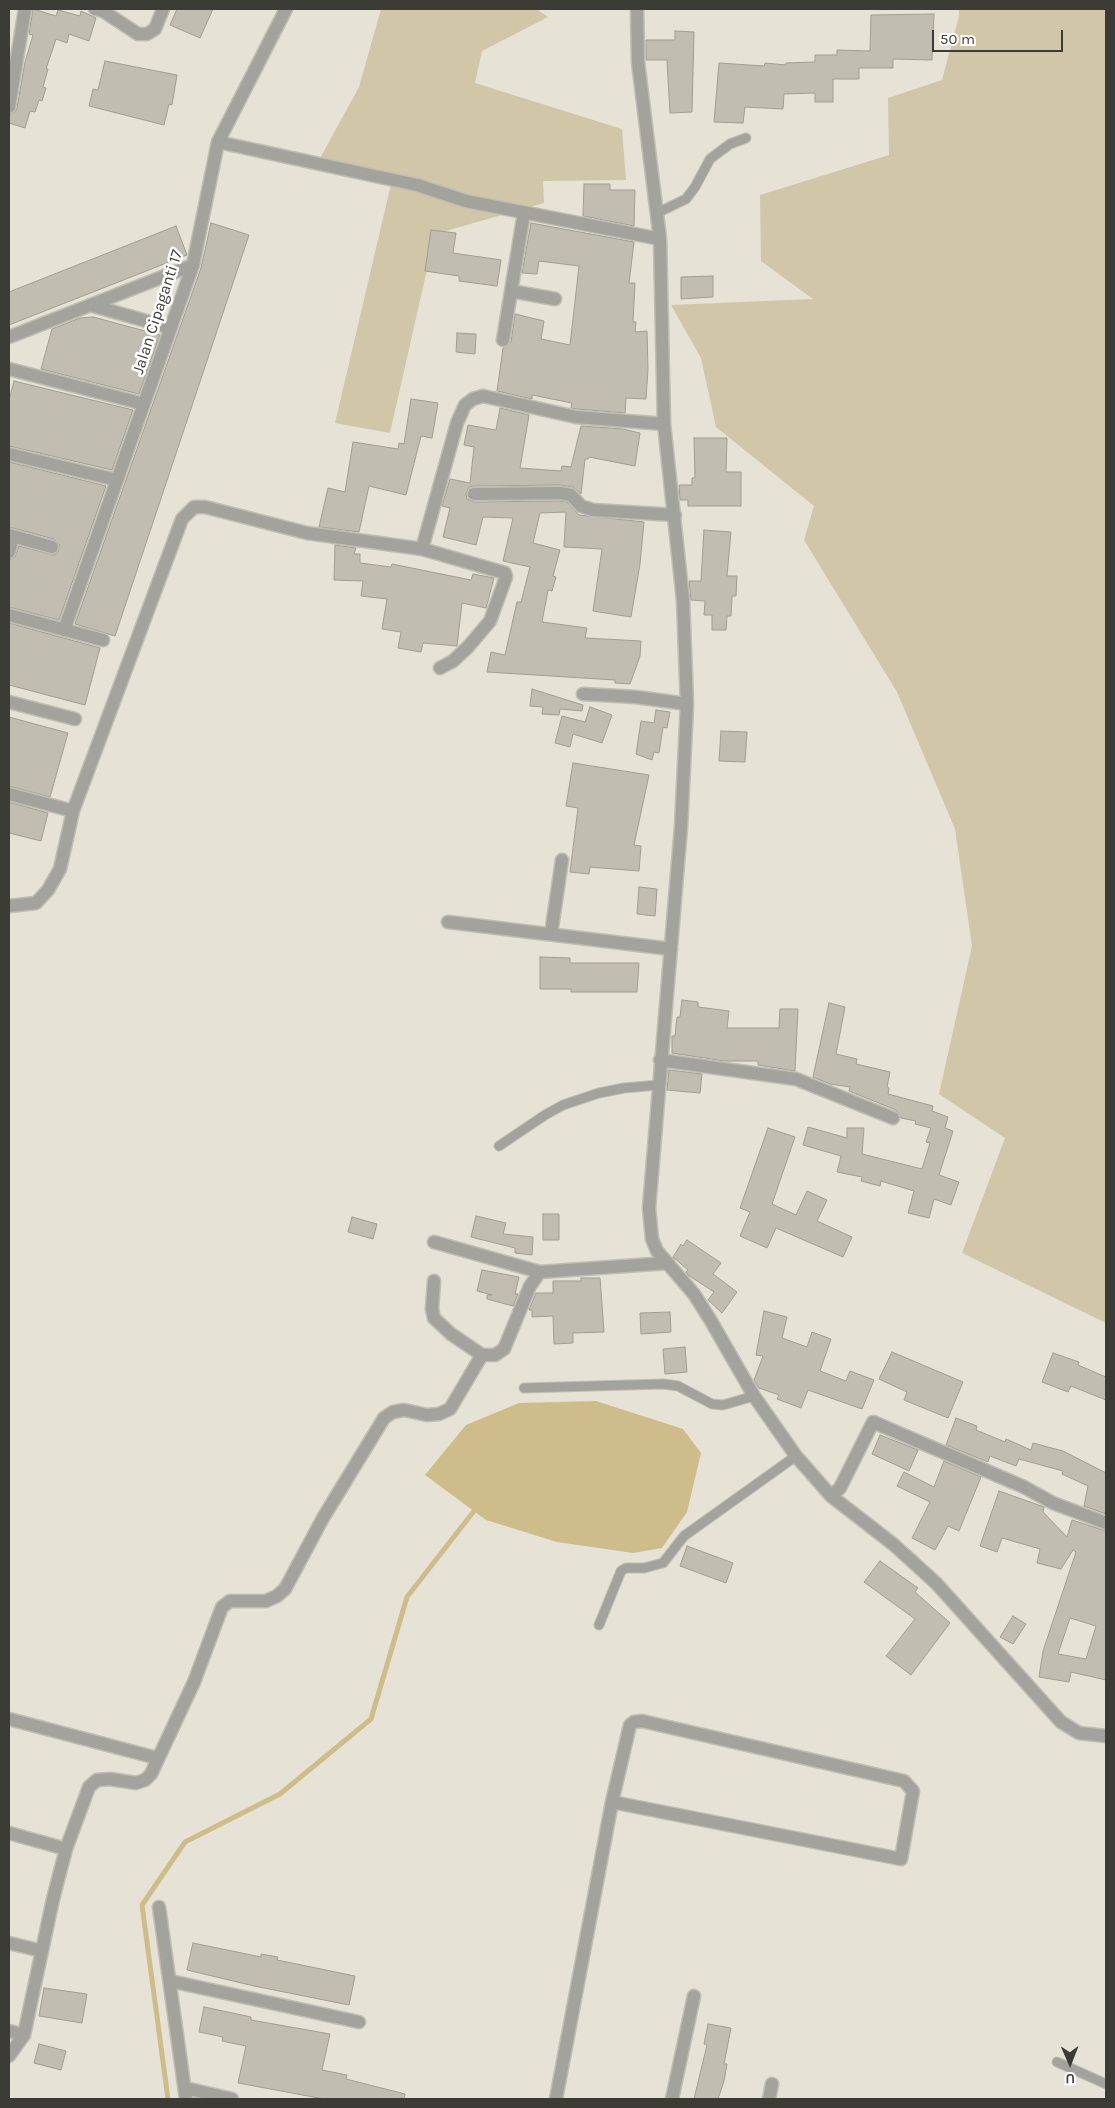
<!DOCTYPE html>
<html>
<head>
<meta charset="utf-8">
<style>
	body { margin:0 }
	#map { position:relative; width:1115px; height:2108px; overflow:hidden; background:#e6e2d5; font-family:Karla,sans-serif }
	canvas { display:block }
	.frame { position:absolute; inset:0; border:10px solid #3c3b36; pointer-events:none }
	.north { position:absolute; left:1045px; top:2038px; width:50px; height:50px; -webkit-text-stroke:4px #fff; paint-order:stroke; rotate:179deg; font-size:14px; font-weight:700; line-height:20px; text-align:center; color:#3c3b36 }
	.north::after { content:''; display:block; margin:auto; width:18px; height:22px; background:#3c3b36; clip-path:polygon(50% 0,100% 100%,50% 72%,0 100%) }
	.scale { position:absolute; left:932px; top:30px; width:131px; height:22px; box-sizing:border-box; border:2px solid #3c3b36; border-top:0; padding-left:6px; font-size:15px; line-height:18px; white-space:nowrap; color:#3c3b36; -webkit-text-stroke:4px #fff; paint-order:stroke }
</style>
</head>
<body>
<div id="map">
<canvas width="1115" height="2108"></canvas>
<div class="frame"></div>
<div class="north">U</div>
<div class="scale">50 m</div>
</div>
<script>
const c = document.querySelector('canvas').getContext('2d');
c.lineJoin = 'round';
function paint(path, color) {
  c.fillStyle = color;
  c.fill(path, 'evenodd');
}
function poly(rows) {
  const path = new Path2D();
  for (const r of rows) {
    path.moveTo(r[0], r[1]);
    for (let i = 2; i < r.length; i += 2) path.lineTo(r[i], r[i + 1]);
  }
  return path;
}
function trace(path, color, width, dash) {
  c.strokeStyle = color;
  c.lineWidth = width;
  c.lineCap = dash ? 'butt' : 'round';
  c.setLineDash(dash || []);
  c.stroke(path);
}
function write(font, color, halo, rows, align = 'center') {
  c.font = font + ' Karla,sans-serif';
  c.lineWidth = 5;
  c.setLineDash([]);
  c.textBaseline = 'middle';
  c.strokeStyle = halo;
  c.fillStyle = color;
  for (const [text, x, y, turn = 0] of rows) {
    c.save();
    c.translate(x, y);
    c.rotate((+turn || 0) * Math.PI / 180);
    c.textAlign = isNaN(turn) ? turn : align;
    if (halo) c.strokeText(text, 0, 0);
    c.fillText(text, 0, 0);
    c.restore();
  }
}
paint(poly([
	[381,9,536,9,548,17,482,51,475,83,622,129,626,180,543,181,544,203,435,234,390,433,335,423,392,180,318,162,359,87],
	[959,9,1106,9,1106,1323,962,1253,1005,1138,939,1094,972,946,955,829,897,692,804,540,814,506,716,427,701,358,671,305,813,299,761,261,760,195,889,155,888,98,942,80,959,16]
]), '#d1c6a8');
paint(poly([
	[596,1401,683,1429,701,1453,687,1512,662,1548,633,1553,557,1542,486,1520,425,1475,466,1425,519,1403]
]), '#cebc8b');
trace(poly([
	[168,2099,142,1905,185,1842,280,1794,371,1719,407,1597,474,1511]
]), '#cebc8b', 5);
const building = poly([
	[33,9,56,16,58,10,80,16,81,11,96,18,89,41,69,34,67,43,56,39,46,69,48,69,43,87,46,88,42,101,39,100,35,112,30,111,25,128,9,123,9,115,15,112,17,108,25,62,33,35,29,34,33,9],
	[177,9,213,9,200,38,170,25,177,9],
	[934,14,932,60,893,59,893,68,859,68,859,79,833,79,833,102,815,102,815,93,784,94,783,109,745,107,743,123,714,122,719,63,764,66,765,63,786,65,786,63,815,62,815,55,837,55,837,50,870,51,871,15,934,14],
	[675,31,694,32,692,112,670,113,667,60,646,60,646,40,675,40,675,31],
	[105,61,177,75,172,105,169,104,164,125,89,106,93,89,98,90,105,61],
	[584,184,610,184,610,190,635,190,634,226,583,216,584,184],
	[211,223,249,235,115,636,75,624,201,268,211,223],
	[531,223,634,242,629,283,635,283,633,322,636,322,635,332,647,331,648,369,646,399,626,398,625,413,577,409,571,408,572,403,532,395,532,399,497,391,503,348,511,342,515,314,544,321,541,339,570,345,579,266,539,261,537,274,522,273,531,223],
	[176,226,187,255,9,325,9,292,176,226],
	[431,230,456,233,453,253,501,260,497,286,459,281,459,276,425,271,431,230],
	[713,276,713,297,681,299,681,277,713,276],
	[93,317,160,335,139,394,41,369,52,329,80,318,93,317],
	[457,333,476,334,475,354,456,352,457,333],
	[14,381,133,410,112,470,9,446,9,400,14,381],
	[411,399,438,403,432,438,421,436,406,495,369,486,359,532,319,527,328,488,345,492,353,442,398,449,399,443,404,444,411,399],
	[500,408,529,415,520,468,561,471,562,466,571,467,581,426,623,429,640,433,635,466,589,457,588,459,585,459,581,494,573,487,560,485,474,486,469,487,466,494,467,499,474,502,559,501,567,502,579,515,644,522,640,564,631,617,593,611,602,549,564,547,566,512,540,513,533,543,560,550,553,576,556,577,552,591,548,590,542,622,587,628,585,638,641,641,640,656,630,684,615,683,615,680,487,672,491,652,505,655,517,602,521,602,530,567,503,561,513,518,483,517,476,545,443,537,450,508,442,506,450,479,470,483,474,447,464,445,468,425,496,430,500,408],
	[694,438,727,438,726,472,741,472,741,506,688,506,688,500,680,500,679,485,692,485,692,478,695,478,694,438],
	[9,462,106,486,59,620,9,607,9,560,15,557,19,546,54,555,58,552,60,545,54,539,9,527,9,462],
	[704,530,731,532,727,576,737,576,736,596,732,596,731,616,727,616,726,630,712,630,712,615,704,615,705,601,691,600,689,581,701,581,704,530],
	[335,545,356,548,354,554,360,554,360,563,391,567,392,564,471,580,473,574,494,578,486,608,462,603,457,646,423,643,421,652,398,648,401,632,382,629,387,599,361,596,363,581,334,580,335,545],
	[9,623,100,648,85,705,9,685,9,623],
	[532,689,583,705,582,711,560,709,559,715,542,714,543,707,530,706,532,689],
	[590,707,612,715,602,743,573,734,570,747,555,743,562,716,585,722,590,707],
	[656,710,670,712,667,728,663,727,659,753,654,752,652,760,636,754,641,721,654,723,656,710],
	[9,717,68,733,50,797,9,786,9,717],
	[721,731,747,732,745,762,719,761,721,731],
	[573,763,649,775,634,845,641,846,639,871,590,867,589,874,570,872,578,808,566,806,573,763],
	[9,802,48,813,41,841,9,833,9,802],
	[639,887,657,889,655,916,637,914,639,887],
	[540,957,570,958,570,963,639,963,637,992,571,992,571,989,540,989,540,957],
	[682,1000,698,1002,698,1007,729,1011,727,1028,779,1028,780,1009,798,1009,795,1071,758,1065,758,1061,724,1061,672,1053,672,1036,675,1036,677,1017,680,1017,682,1000],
	[829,1003,845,1007,836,1054,857,1059,856,1064,890,1072,887,1087,889,1088,888,1094,933,1106,932,1111,948,1117,945,1128,953,1131,939,1175,959,1182,951,1205,934,1199,929,1218,908,1213,914,1191,881,1181,880,1186,861,1181,862,1177,837,1172,841,1156,803,1145,808,1127,847,1138,847,1128,864,1128,862,1154,922,1169,930,1143,926,1142,931,1128,915,1124,916,1121,901,1118,896,1110,849,1091,850,1087,830,1084,813,1077,829,1003],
	[669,1070,702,1074,700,1093,667,1090,669,1070],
	[768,1128,795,1137,772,1204,796,1215,807,1191,827,1200,817,1221,852,1237,843,1257,776,1228,767,1248,740,1236,750,1212,740,1208,768,1128],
	[543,1214,559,1214,559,1240,543,1240,543,1214],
	[476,1216,506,1223,503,1234,533,1237,532,1255,515,1253,515,1248,471,1237,476,1216],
	[352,1217,377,1224,373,1239,348,1232,352,1217],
	[687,1240,721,1263,713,1274,737,1292,722,1313,708,1300,714,1292,688,1275,686,1272,688,1270,673,1257,681,1244,683,1246,687,1240],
	[482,1270,519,1277,515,1294,518,1294,513,1306,487,1299,487,1295,492,1295,477,1291,482,1270],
	[581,1278,600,1278,604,1332,573,1333,573,1343,554,1344,553,1316,532,1317,532,1310,529,1310,536,1293,553,1293,553,1281,581,1281,581,1278],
	[764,1311,787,1317,782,1338,807,1347,812,1332,831,1339,820,1371,846,1381,850,1371,874,1380,862,1409,808,1390,801,1408,777,1399,779,1395,759,1388,754,1380,763,1356,756,1355,764,1311],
	[670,1312,671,1332,641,1334,640,1313,670,1312],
	[685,1347,687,1372,665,1374,663,1349,685,1347],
	[892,1352,963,1382,948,1418,904,1400,907,1392,879,1379,892,1352],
	[1053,1353,1079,1362,1078,1365,1106,1377,1106,1400,1071,1386,1068,1392,1042,1382,1053,1353],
	[956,1418,977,1426,976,1430,1005,1442,1006,1439,1031,1450,1033,1443,1063,1451,1106,1473,1106,1514,1084,1506,1088,1486,1062,1474,1063,1471,1019,1459,1016,1466,990,1456,988,1462,946,1445,956,1418],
	[880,1435,918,1450,909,1471,872,1454,880,1435],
	[944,1461,981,1477,959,1531,948,1526,935,1550,912,1538,930,1502,897,1486,904,1472,934,1487,944,1461],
	[999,1491,1044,1507,1043,1512,1067,1537,1072,1520,1106,1531,1106,1680,1071,1672,1069,1682,1039,1677,1043,1651,1076,1552,1073,1550,1061,1569,1037,1563,1040,1549,1002,1538,997,1552,980,1546,999,1491],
	[1070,1618,1096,1626,1086,1659,1058,1654,1070,1618],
	[687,1546,733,1563,726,1583,680,1566,687,1546],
	[880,1561,918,1588,915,1592,950,1623,911,1675,886,1656,915,1619,864,1582,880,1561],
	[1013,1616,1026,1624,1013,1644,1000,1637,1013,1616],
	[193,1943,261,1957,261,1954,278,1957,277,1960,355,1976,349,2005,254,1986,187,1970,193,1943],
	[44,1988,87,1994,82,2023,39,2016,44,1988],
	[204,2007,251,2017,251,2020,330,2034,322,2070,347,2075,346,2079,405,2094,404,2099,324,2099,238,2083,246,2046,222,2041,223,2037,199,2032,204,2007],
	[708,2024,731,2028,724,2064,727,2064,724,2081,718,2099,694,2099,707,2045,704,2044,708,2024],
	[39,2044,66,2051,61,2070,34,2063,39,2044]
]);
paint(building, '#c2bdb1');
trace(building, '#a19d91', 1);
const lane = poly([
	[657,213,686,199,695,187,710,159,730,144,746,138],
	[499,1146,545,1115,563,1105,599,1093,624,1088,658,1085],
	[524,1388,663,1384,678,1386,712,1404,723,1405,754,1396],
	[599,1625,621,1571,626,1568,644,1568,663,1563,684,1536,796,1456],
	[1057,2062,1106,2084]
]);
const street = poly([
	[95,9,103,11,138,34,147,34,155,29,163,9],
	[637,9,638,62,660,239,664,424,683,600,687,704,681,827,649,1208,652,1239,657,1251,694,1294,711,1321,754,1396,796,1456,831,1496,893,1544,936,1583,1061,1722,1079,1733,1106,1736],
	[9,107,25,9],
	[218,142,417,185,466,201,660,239],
	[511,291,555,299],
	[90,305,171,328],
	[9,337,193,265],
	[503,340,524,213],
	[9,369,144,404],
	[9,454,117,480],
	[474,494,560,493,571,495,581,506,593,510,675,515],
	[9,535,52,547],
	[422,549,457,423,465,405,473,399,483,396,576,417,664,424],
	[9,552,13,536],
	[9,615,103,640],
	[64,630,193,265,218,142,286,9],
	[583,694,636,697,687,704],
	[9,702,75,719],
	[9,794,73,811,182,519,194,507,205,507,307,533,422,549,505,573,506,577,490,621,468,647,453,661,440,668],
	[9,906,36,903,48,890,60,869,73,811],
	[448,922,671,949],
	[551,934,562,860],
	[660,1060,796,1079,893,1118],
	[434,1242,540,1272],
	[434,1281,432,1309,434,1318,451,1334,482,1355],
	[831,1496,840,1488,873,1422,1024,1487,1053,1503,1106,1523],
	[9,1719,157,1758],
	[9,1833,66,1849],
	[159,1907,186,2099],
	[9,1943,42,1951],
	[170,1981,359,2022],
	[9,2031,24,2035],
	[9,2056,24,2035,53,1899,66,1849,89,1787,97,1780,110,1779,136,1783,145,1780,151,1774,194,1682,222,1607,230,1601,266,1601,277,1596,285,1589,323,1518,384,1418,393,1412,404,1410,427,1415,439,1414,450,1409,482,1355,495,1355,504,1349,530,1286,540,1272,668,1263],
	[185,2088,232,2099],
	[556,2099,612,1802,630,1725,634,1722,642,1721,904,1781,913,1791,901,1859,612,1802],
	[672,2099,694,1996],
	[769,2099,772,2084]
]);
trace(lane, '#c1bdb2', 11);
trace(street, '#c1bdb2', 15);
trace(lane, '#a4a29d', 9);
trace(street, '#a4a29d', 12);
write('16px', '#3c3b36', '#fff', [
	["Jalan Cipaganti 17",158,312,-72]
]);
</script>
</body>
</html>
